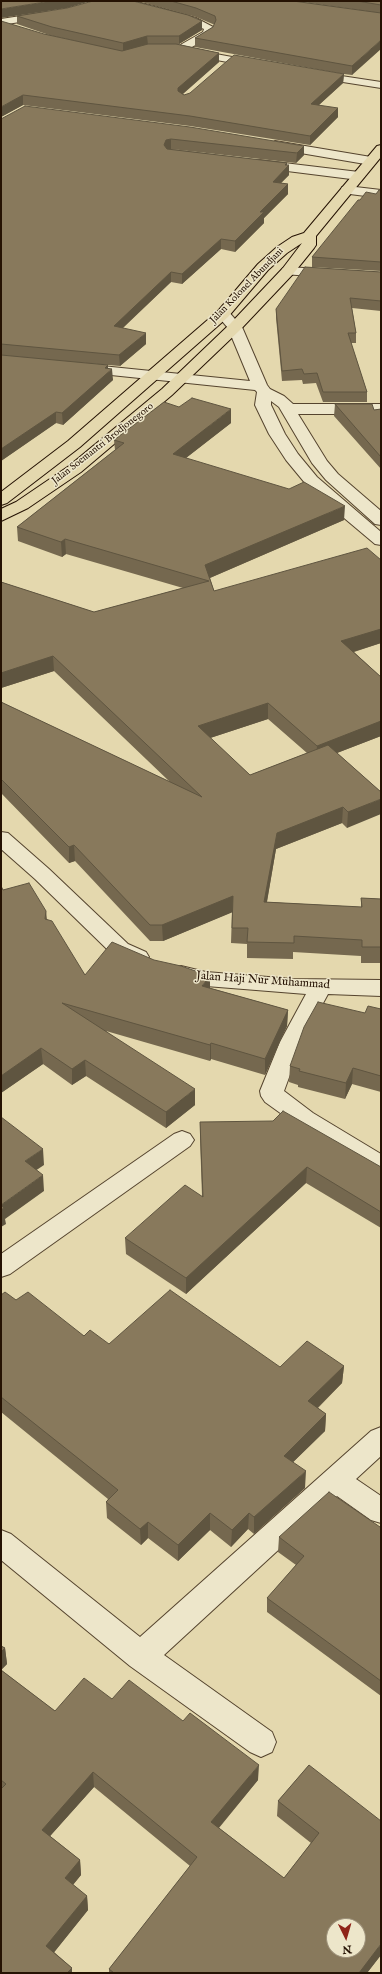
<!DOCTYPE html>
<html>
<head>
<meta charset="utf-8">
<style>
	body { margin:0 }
	#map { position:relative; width:382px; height:1974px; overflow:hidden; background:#e4d8ae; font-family:"IM FELL English",serif }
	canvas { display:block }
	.frame { position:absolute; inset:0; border:2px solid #251203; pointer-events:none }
	.north { position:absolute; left:326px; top:1918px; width:40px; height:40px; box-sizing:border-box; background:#ede6ca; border:1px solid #9d917a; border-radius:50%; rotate:175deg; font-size:11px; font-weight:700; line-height:16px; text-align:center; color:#251203 }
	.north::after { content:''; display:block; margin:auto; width:14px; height:18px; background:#8f2418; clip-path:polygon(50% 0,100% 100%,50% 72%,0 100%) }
</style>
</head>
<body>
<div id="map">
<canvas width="382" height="1974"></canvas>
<div class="frame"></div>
<div class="north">N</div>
</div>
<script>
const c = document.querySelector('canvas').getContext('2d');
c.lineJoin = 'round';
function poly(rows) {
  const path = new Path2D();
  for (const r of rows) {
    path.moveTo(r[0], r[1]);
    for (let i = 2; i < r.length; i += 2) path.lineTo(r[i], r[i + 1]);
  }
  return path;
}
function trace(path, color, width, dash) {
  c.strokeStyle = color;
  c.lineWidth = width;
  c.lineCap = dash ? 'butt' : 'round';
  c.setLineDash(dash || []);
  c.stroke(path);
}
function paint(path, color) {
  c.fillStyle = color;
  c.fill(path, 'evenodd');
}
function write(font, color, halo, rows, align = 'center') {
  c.font = font + ' "IM FELL English",serif';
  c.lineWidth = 3;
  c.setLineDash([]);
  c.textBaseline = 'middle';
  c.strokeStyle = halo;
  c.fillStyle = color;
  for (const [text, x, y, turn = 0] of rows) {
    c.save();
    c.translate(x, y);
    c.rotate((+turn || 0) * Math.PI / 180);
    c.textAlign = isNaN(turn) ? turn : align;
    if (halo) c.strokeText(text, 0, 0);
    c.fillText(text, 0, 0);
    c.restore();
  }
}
const minor = poly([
	[112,1,132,1,154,6,196,18,215,28,212,36,190,48,182,48,180,46,182,44,203,32,204,29,188,22,113,3,112,1],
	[47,12,52,15,51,17,1,25,1,19,47,12],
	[189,49,259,62,265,65,259,68,185,54,183,52,189,49],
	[315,72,381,82,381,88,311,77,309,75,315,72],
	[275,141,371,157,377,161,371,165,271,148,269,145,275,141],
	[259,160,359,172,365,176,359,180,255,167,253,164,259,160],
	[347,186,381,190,381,198,342,193,341,190,342,187,347,186],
	[288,267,381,273,381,281,283,274,281,271,283,268,288,267],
	[223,310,228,311,242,327,267,385,270,389,284,396,293,404,381,404,381,414,298,414,327,461,338,474,381,511,381,525,375,524,326,480,312,463,279,407,271,401,271,405,285,434,298,454,317,477,381,532,381,545,375,544,331,507,305,483,286,460,269,434,255,405,257,392,255,390,82,372,77,371,75,368,77,365,82,364,250,381,228,328,216,314,218,311,223,310],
	[1,832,8,833,49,869,128,944,146,952,149,957,146,962,138,964,112,954,35,879,1,849,1,832],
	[181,966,206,972,293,979,381,980,381,996,328,994,302,1042,284,1091,313,1113,381,1154,381,1175,372,1172,297,1125,265,1102,261,1096,260,1091,280,1042,306,994,206,986,173,978,170,973,173,968,181,966],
	[182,1131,190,1134,194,1140,190,1146,10,1274,1,1277,1,1254,174,1134,182,1131],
	[381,1427,381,1456,356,1479,381,1496,381,1523,371,1520,337,1496,164,1655,272,1732,276,1742,272,1752,261,1757,250,1752,130,1666,1,1560,1,1530,11,1534,140,1637,371,1431,381,1427]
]);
const major = poly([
	[381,145,381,157,316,236,316,245,314,248,293,274,240,330,172,395,81,472,28,508,1,521,1,509,16,502,69,466,162,389,230,324,283,268,302,243,287,253,268,270,228,317,80,447,7,503,1,505,1,492,68,441,218,311,258,264,277,247,292,237,304,233,377,146,381,145]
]);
trace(minor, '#55442e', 2);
trace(major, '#251203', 2);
paint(minor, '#ede6ca');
paint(major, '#e4d8ae');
paint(poly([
	[138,1,293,1,381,13,352,75,344,74,343,83,319,105,338,117,310,145,190,126,23,105,1,117,44,34,115,50,52,36,17,24,17,16,202,21,202,30,179,44,177,44,219,53,219,62,183,94,184,95,343,74,195,47,195,38,213,27,215,25,196,17],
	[295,1,381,1,381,13],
	[1,119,190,127,304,155,296,163,171,149,170,149,287,163,287,165,289,165,289,175,281,183,288,184,288,194,264,218,264,223,235,252,221,249,182,284,171,282,123,328,146,344,120,366,64,361,108,365,108,368,113,380,63,425,56,423,1,461],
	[381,190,381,271,312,267,312,257,360,200,376,194],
	[381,272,381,311,352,308,356,333,356,343,351,343,367,392,367,402,323,402,316,383,303,384,302,380,282,381,276,318,276,309],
	[335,404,374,410,381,409,381,469,334,416],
	[231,423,186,458,344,520,210,578,214,591,381,560,381,643,354,652,381,677,381,736,337,753,381,792,347,828,342,823,276,849,267,902,361,907,361,898,381,899,381,963,361,963,361,956,293,952,293,959,247,958,247,944,231,943,232,912,163,941,150,941,75,861,69,863,1,793,1,702,170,782,54,671,1,688,1,582,94,612,183,588,66,554,62,557,18,541,17,527,115,450,114,440],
	[268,719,307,753,250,775,210,738],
	[1,886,3,890,46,911,47,919,85,975,210,988,288,1010,287,1026,265,1075,211,1059,210,1061,106,1031,195,1105,166,1128,86,1076,72,1085,43,1064,1,1093],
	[381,1009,381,1092,352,1084,345,1099,298,1087,298,1085,289,1082,290,1066,365,1013],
	[200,1122,381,1167,381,1228,306,1183,186,1294,126,1254,125,1238,202,1196,200,1138],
	[1,1295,16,1300,84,1336,109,1344,280,1367,344,1366,342,1383,318,1408,326,1414,325,1431,293,1462,305,1488,254,1534,248,1529,231,1547,210,1530,178,1561,148,1538,141,1545,107,1518,106,1502,108,1499,1,1412],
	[381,1525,381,1696,267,1612,267,1598,296,1565,278,1552,279,1537,380,1527],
	[1,1646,5,1648,7,1664,1,1670,55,1711,112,1699,258,1780,219,1828,284,1878,311,1843,277,1816,278,1801,309,1765,381,1955,367,1973,109,1973,109,1969,190,1866,94,1787,50,1836,80,1860,81,1875,73,1885,87,1896,88,1910,54,1952,72,1968,72,1973,1,1973]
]), '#75684f');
paint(poly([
	[51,1,91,1,67,8,1,18,1,9],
	[202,21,202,30,179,44,179,36],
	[147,36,148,45,123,51,123,43],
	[381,40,381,49,352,75,352,66],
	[219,53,219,62,178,98,178,88],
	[344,74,343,83,310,113,311,104],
	[23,95,23,105,1,117,1,107],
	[338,108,338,117,310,145,310,136],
	[171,139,171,149,166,150,164,145,166,140],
	[304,146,304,155,296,163,297,153],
	[287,163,287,168,289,165,289,175,272,192,273,182],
	[288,184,288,194,264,218,264,223,235,252,235,241,260,212],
	[221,239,221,249,182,284,182,274],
	[171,272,171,282,114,336,114,326],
	[146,333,146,344,120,366,119,355],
	[108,365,108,373,112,369,113,380,63,425,62,413],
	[231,409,231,423,173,468,173,454],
	[56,412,56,423,1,461,1,449],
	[345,506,344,520,205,580,205,565],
	[65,539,66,554,62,557,61,542],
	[381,629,381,643,340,656,341,641],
	[53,656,54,671,1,688,1,673],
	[268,703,268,719,198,742,198,726],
	[381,721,381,736,316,761,317,746],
	[381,799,381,814,347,828,348,812],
	[343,807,342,823,276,849,264,918,264,902,277,833],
	[74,845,75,861,69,863,69,847],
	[233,896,233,912,163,941,162,925],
	[210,976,210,992,202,986],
	[288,1010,287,1026,265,1075,265,1059],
	[211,1043,211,1059,210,1061,210,1045],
	[41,1048,43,1064,1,1093,1,1076],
	[85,1060,86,1076,72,1085,72,1069],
	[353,1068,352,1084,345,1099,346,1083],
	[195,1089,195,1105,166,1128,166,1112],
	[43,1149,44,1165,26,1177,25,1161],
	[307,1167,306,1183,186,1294,186,1278],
	[43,1175,44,1191,5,1219,6,1224,1,1227,1,1205],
	[344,1366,342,1383,307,1418,308,1401],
	[326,1414,325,1431,283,1472,284,1456],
	[306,1471,305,1488,254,1534,254,1517],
	[210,1513,210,1530,178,1561,178,1545],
	[249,1513,248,1529,231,1547,232,1530],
	[148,1522,148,1538,141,1545,140,1529],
	[5,1648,7,1664,1,1670,1,1652],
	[259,1765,258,1780,211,1837,211,1822],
	[93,1772,94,1787,43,1844,42,1830],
	[80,1860,81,1875,66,1893,65,1878],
	[87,1896,88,1910,48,1960,46,1946],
	[381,1944,381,1955,367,1973,359,1973],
	[72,1968,72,1973,67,1973]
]), '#5f5540');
const building = poly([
	[1,1,51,1,1,9,1,1],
	[93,1,133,1,188,15,202,21,179,36,147,36,123,43,52,27,17,16,67,8,93,1],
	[171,1,293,1,381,13,381,40,352,66,195,38,213,27,216,20,215,16,196,8,171,1],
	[357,1,381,1,381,5,357,1],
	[1,21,44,34,122,51,148,44,176,44,219,53,178,88,178,91,184,95,190,93,234,55,344,74,311,104,338,108,310,136,190,116,23,95,1,107,1,21],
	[25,106,190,127,304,146,297,153,171,139,166,140,164,145,167,149,287,163,285,165,289,165,273,182,288,184,260,212,264,212,235,241,221,239,182,274,171,272,114,326,146,333,119,355,1,344,1,119,25,106],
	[379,190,381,190,381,262,312,257,358,200,360,200,366,192,376,194,379,190],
	[305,267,381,272,381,301,350,298,356,333,348,333,367,392,323,392,317,373,304,374,302,369,282,371,276,309,305,267],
	[1,355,108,365,105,368,112,369,62,413,56,412,1,449,1,355],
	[192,398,231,409,173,454,289,489,304,482,345,506,205,565,214,591,367,548,381,560,381,629,341,641,381,677,381,721,317,746,268,703,198,726,250,775,328,745,381,792,381,799,348,812,343,807,277,833,264,902,362,907,361,898,381,899,381,947,362,947,362,940,294,936,294,943,247,942,248,928,232,928,233,896,162,925,150,925,74,845,69,847,1,779,1,702,202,797,53,656,1,673,1,582,94,612,209,581,65,539,61,542,17,527,124,443,114,440,164,402,179,407,192,398],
	[335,404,372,404,374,410,381,409,381,457,335,404],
	[29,883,46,911,45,919,52,921,85,975,112,942,154,960,181,966,210,976,202,986,288,1010,265,1059,211,1043,210,1045,62,1003,195,1089,166,1112,85,1060,72,1069,41,1048,1,1076,1,886,3,890,29,883],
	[318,1002,365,1013,368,1006,381,1009,381,1076,353,1068,346,1083,299,1071,300,1069,290,1066,304,1027,318,1002],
	[283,1111,381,1167,381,1212,307,1167,186,1278,125,1238,185,1185,203,1197,200,1122,273,1121,283,1111],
	[1,1117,43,1149,25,1161,43,1175,1,1205,4,1208,1,1210,1,1117],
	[170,1290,280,1367,307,1341,344,1366,308,1401,326,1414,284,1456,306,1471,254,1517,249,1513,232,1530,210,1513,178,1545,148,1522,140,1529,106,1502,118,1490,1,1397,1,1295,5,1292,16,1300,28,1292,84,1336,90,1330,109,1344,170,1290],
	[329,1492,380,1527,381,1525,381,1681,267,1598,304,1556,279,1537,329,1492],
	[1,1646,5,1648,1,1652,1,1646],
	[1,1670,55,1711,84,1678,112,1699,129,1680,183,1721,190,1713,259,1765,211,1822,284,1878,319,1833,278,1801,309,1765,381,1821,381,1944,359,1973,114,1973,109,1969,197,1857,93,1772,42,1830,80,1860,65,1878,87,1896,46,1946,72,1968,67,1973,1,1973,1,1789,6,1784,1,1780,1,1670],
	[334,1926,358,1926,358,1950,334,1950,334,1926]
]);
paint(building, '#88795c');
trace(building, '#5f5540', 1);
write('10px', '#251203', '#ede6ca', [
	["Jalan Kolonel Abundjani",247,286,-46],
	["Jalan Soemantri Brodjonegoro",103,444,-38]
]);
write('12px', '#251203', '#ede6ca', [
	["Jalan Haji Nur Muhammad",263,981,4]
]);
</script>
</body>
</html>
